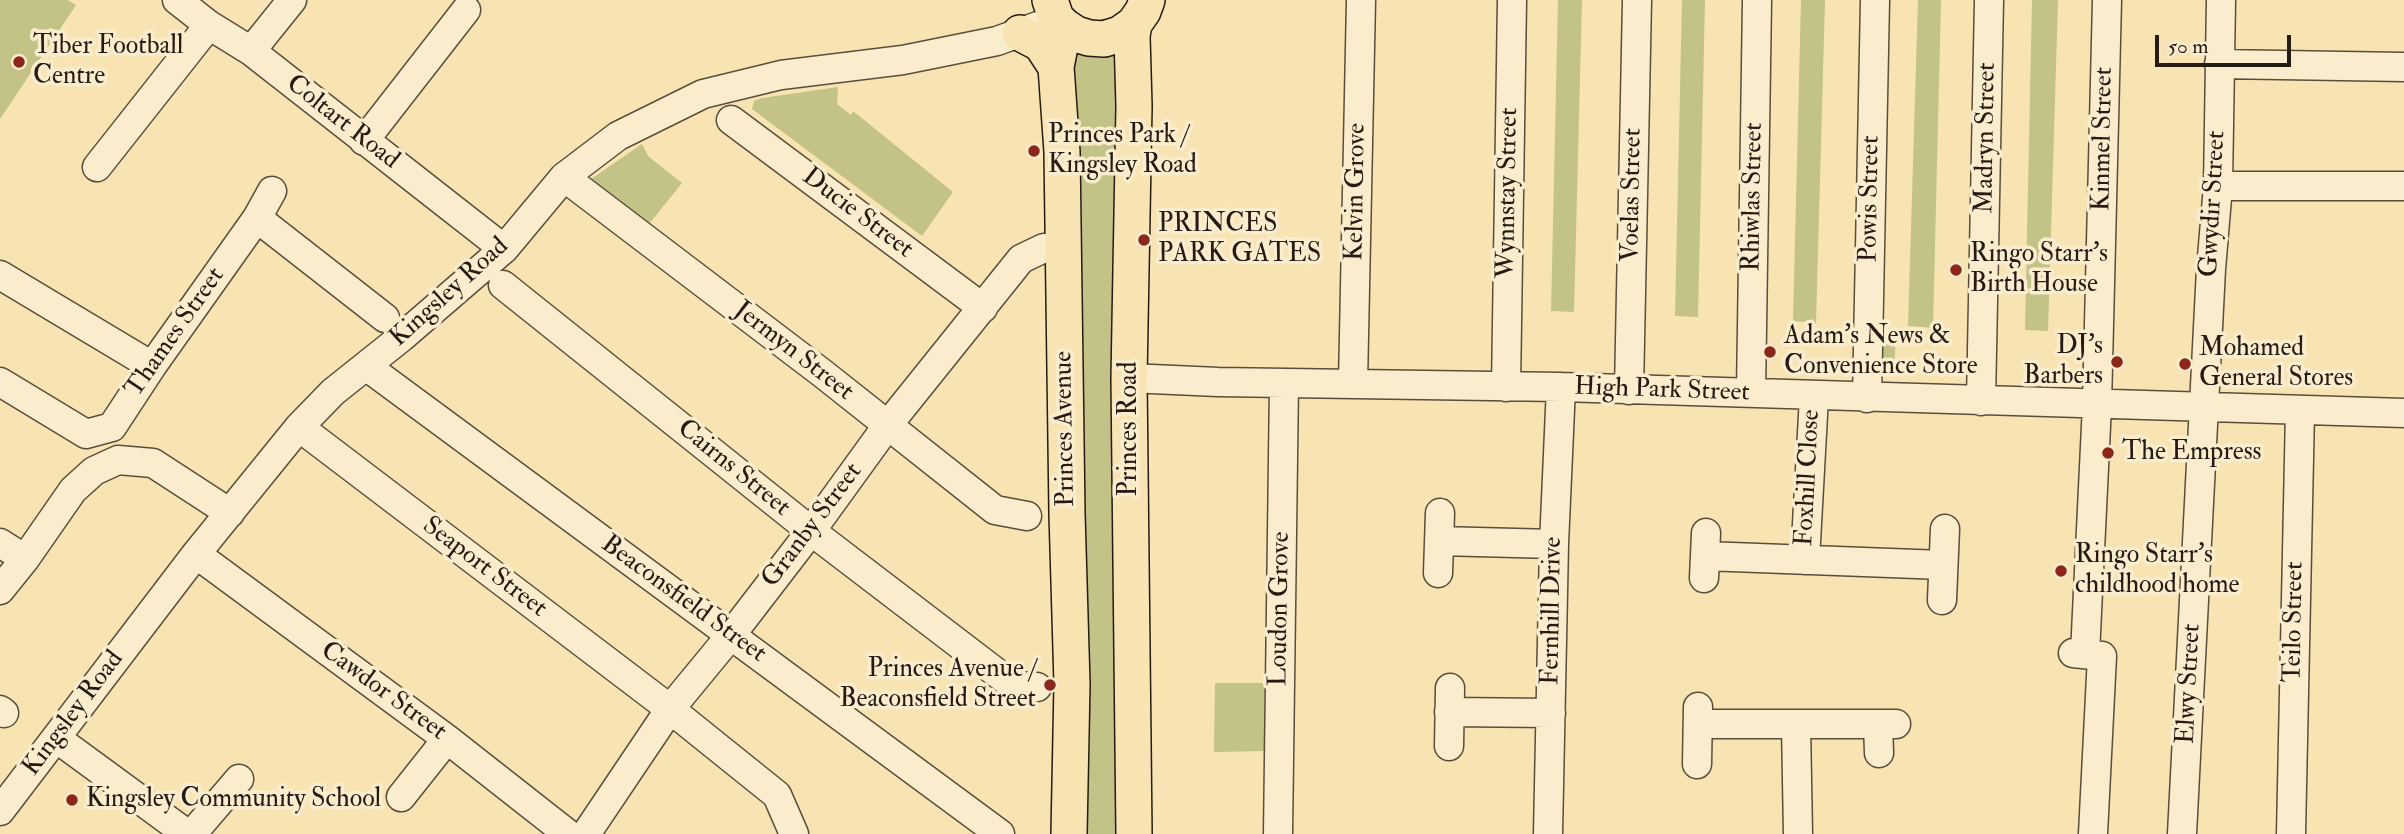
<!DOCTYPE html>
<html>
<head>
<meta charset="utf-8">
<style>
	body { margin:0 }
	#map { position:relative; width:2404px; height:834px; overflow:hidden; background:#f7e4b2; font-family:"IM FELL Double Pica",serif }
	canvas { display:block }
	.scale { position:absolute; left:2155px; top:35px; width:136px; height:32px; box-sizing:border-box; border:4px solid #261b14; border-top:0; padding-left:9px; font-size:21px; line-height:24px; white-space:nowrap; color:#261b14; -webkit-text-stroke:5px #faedcd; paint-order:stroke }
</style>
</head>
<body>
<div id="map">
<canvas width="2404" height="834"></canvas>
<div class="scale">50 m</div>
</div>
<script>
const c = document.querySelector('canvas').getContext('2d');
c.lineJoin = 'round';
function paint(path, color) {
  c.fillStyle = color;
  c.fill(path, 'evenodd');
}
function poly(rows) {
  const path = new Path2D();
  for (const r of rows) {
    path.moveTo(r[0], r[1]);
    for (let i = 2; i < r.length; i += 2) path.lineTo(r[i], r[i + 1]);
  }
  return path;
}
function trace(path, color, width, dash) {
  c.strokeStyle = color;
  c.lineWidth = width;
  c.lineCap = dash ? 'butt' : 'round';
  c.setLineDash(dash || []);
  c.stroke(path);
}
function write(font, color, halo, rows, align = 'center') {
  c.font = font + ' "IM FELL Double Pica",serif';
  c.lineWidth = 7;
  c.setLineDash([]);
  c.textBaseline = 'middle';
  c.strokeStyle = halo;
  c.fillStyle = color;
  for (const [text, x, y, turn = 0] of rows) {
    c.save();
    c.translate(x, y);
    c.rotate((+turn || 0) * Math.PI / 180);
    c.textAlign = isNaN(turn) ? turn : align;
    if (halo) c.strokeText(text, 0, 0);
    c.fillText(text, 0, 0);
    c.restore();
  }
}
paint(poly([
	[0,0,68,0,76,5,0,119],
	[1558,0,1582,0,1574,312,1551,311],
	[1682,0,1705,0,1698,317,1675,316],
	[1801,0,1825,0,1816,323,1793,321],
	[1918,0,1941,0,1933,328,1908,326],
	[2032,0,2058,0,2048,331,2025,330],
	[1076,34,1120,34,1134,834,1069,834,1062,152],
	[838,87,837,104,851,115,853,111,953,192,922,236,752,109,754,101,762,98],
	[642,144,648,156,682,183,649,224,591,179],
	[1881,331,1896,332,1894,373,1880,372],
	[1215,683,1265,683,1264,751,1214,752]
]), '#c3c287');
const minor = poly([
	[177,0,209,25,251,51,504,249],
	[251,51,292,0],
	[2219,64,2404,67],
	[731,120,983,308],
	[364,141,466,10],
	[97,167,209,25],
	[564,177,822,373,995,510,1027,516],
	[2218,186,2404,186],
	[257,218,385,318],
	[0,275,152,366],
	[503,285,811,531,1014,686,1037,687],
	[366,366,1000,834],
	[1129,378,1218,382,1561,387,2404,413],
	[0,382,86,434,112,427,152,366,257,218,272,191],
	[1353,383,1361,0],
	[1506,387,1512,0],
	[1629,390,1637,0],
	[1751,393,1757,0],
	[1867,398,1875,0],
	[1981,401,1989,0],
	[299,427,670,709,777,795,794,834],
	[1439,541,1554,544],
	[0,543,25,559],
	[196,554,447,739,568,834],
	[1705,556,1943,565],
	[1805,560,1814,397],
	[1438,573,1440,513],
	[1704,578,1706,533],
	[0,590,25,559,73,490,94,471,118,460,153,463,230,513],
	[1942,600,1945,529],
	[2073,653,2102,656,2093,834],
	[2085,654,2097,405,2107,0],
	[0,710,4,713],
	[1449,712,1551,713],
	[1698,724,1896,724],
	[1878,724,1879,753],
	[1796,725,1798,834],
	[56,738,187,834],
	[1449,746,1450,688],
	[1697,764,1698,707],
	[401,797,447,739],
	[0,811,196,554,299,427,333,392,402,337,504,249,564,177,618,136,703,94,781,75,903,60,997,41,1038,26],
	[192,834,239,779],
	[586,834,670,709,731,635,811,531,887,426,1021,259,1044,248,1063,247],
	[1278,834,1284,383],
	[1548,834,1554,544,1561,387],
	[2182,834,2211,269,2218,186,2221,0],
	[2291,834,2300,411]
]);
const major = poly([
	[1050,0,1056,18,1064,26,1076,34,1089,38,1104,39,1120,34,1134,24,1143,11,1147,0],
	[1064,26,1056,67,1062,152,1067,514,1072,684,1069,834],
	[1020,33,1041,44,1056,67],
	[1134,834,1129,378,1134,106,1132,36,1134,24]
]);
trace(minor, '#5a4d3c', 31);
trace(major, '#261b14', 38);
trace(minor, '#faedcd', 28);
trace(major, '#f7e4b2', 35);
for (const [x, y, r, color] of [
	[19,62,7,"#8f2418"],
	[1034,151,7,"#8f2418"],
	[1144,240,7,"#8f2418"],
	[1956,270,7,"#8f2418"],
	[1770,352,7,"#8f2418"],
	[2117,362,7,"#8f2418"],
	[2185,364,7,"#8f2418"],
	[2108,453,7,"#8f2418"],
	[2061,571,7,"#8f2418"],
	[1050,685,7,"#8f2418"],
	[72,800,7,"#8f2418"]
]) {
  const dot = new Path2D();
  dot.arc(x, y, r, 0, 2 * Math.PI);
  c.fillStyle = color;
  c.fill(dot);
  trace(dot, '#faedcd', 2.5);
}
write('26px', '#261b14', '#faedcd', [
	["Tiber Football",33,47],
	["Centre",33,77],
	["Princes Park /",1048,136],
	["Kingsley Road",1048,166],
	["PRINCES",1158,225],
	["PARK GATES",1158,255],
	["Ringo Starr's",1970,255],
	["Birth House",1970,285],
	["Adam's News &",1784,337],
	["Convenience Store",1784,367],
	["DJ's",2103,347,"right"],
	["Barbers",2103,377,"right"],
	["Mohamed",2199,349],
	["General Stores",2199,379],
	["The Empress",2122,453],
	["Ringo Starr's",2075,556],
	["childhood home",2075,586],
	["Princes Avenue /",1036,670,"right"],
	["Beaconsfield Street",1036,700,"right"],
	["Kingsley Community School",86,800]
], 'left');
write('26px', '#261b14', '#faedcd', [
	["Coltart Road",342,123,38],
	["Madryn Street",1987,138,-89],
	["Kinmel Street",2104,139,-89],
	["Kelvin Grove",1357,192,-89],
	["Wynnstay Street",1509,193,-89],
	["Voelas Street",1633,195,-89],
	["Rhiwlas Street",1754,197,-89],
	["Powis Street",1871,199,-89],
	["Gwydir Street",2214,204,-87],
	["Ducie Street",857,214,37],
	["Kingsley Road",450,293,-42],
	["Thames Street",176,333,-55],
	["Jermyn Street",793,352,38],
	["High Park Street",1662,391,2],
	["Princes Avenue",1066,429,-91],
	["Princes Road",1130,429,-90],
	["Cairns Street",733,469,39],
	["Foxhill Close",1809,478,-87],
	["Granby Street",813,526,-53],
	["Seaport Street",484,568,37],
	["Beaconsfield Street",683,600,36],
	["Loudon Grove",1281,609,-89],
	["Fernhill Drive",1553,611,-89],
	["Teilo Street",2295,622,-89],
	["Elwy Street",2190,684,-87],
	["Cawdor Street",383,692,36],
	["Kingsley Road",74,714,-53]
]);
</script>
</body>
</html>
